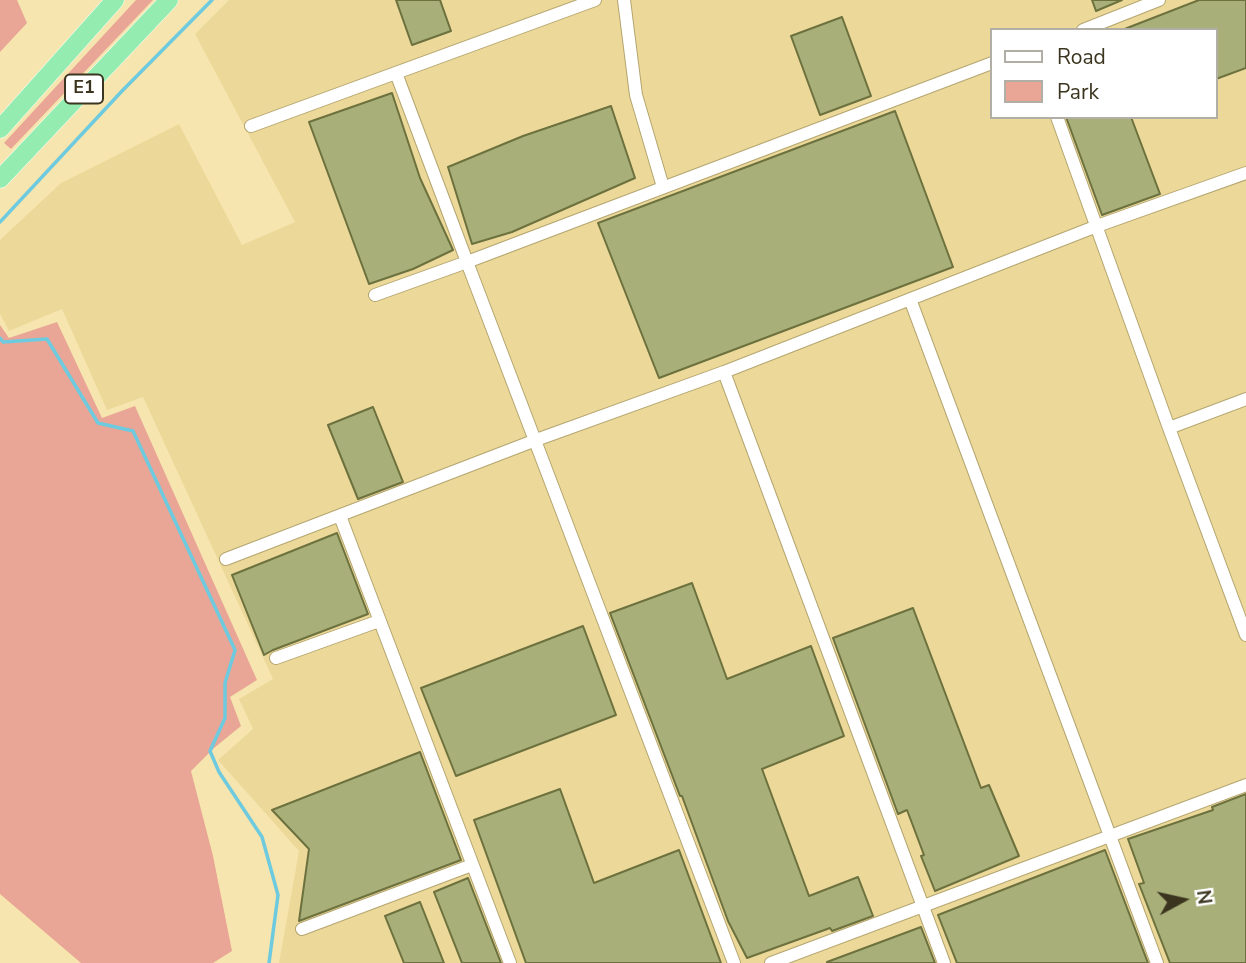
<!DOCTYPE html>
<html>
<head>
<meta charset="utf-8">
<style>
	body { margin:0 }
	#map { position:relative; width:1246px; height:963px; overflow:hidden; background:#f6e5ae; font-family:"Nunito Sans",sans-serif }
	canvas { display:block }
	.legend { position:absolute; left:990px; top:28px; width:228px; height:91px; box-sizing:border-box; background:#fff; border:2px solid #b1aea5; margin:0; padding:9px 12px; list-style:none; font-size:21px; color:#3b351f }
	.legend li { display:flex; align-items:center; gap:14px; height:35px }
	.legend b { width:35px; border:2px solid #b1aea5 }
	.north { position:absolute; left:1148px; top:865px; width:70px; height:70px; -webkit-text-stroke:5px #fff; paint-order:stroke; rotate:82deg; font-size:19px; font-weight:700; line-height:28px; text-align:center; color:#3b351f }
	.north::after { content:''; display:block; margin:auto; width:24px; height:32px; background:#3b351f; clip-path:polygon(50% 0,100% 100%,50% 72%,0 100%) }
</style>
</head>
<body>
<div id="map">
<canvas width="1246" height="963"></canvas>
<ul class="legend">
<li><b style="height:9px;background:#fff"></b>Road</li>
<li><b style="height:19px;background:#e9a696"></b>Park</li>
</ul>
<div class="north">N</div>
</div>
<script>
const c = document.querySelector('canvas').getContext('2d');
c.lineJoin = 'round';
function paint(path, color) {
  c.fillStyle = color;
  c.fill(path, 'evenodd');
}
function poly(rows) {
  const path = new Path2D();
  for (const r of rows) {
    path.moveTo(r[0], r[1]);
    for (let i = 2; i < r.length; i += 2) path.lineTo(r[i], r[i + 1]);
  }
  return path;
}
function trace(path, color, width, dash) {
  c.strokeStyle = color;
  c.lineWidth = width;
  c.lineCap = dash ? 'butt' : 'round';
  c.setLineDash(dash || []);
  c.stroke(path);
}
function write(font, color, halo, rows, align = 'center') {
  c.font = font + ' "Nunito Sans",sans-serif';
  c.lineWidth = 6;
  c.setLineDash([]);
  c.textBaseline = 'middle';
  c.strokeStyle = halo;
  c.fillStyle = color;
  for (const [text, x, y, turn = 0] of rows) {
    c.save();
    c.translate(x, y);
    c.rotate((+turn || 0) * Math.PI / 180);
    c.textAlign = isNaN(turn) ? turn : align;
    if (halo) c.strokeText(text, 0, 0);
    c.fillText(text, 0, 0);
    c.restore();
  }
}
paint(poly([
	[229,0,1246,0,1246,963,279,963,299,851,218,760,253,729,239,699,273,679,143,397,107,410,62,309,9,331,0,314,0,240,61,183,179,124,242,245,295,222,195,34],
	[992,30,1216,30,1216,117,992,117]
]), '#ecd99a');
paint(poly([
	[0,0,17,0,27,23,0,52],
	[136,0,153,0,11,149,4,143],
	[57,322,102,418,135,406,257,680,230,697,241,726,214,748,191,771,213,856,232,951,213,963,81,963,0,894,0,325,9,338]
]), '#e9a696');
trace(poly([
	[0,222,122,91,212,0],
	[0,338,3,342,47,339,98,423,133,431,235,650,225,683,225,718,210,751,219,772,262,837,278,895,269,963]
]), '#6ecade', 3.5);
const building = poly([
	[396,0,440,0,451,31,412,45,396,0],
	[1092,0,1122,0,1096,11,1092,0],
	[1199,0,1246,0,1246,68,1216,79,1216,30,1122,30,1199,0],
	[842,17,871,96,820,115,791,36,842,17],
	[392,93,420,178,453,250,413,269,369,284,309,122,392,93],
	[611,106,635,178,512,232,472,244,448,167,523,136,611,106],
	[895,111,953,267,659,378,598,223,895,111],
	[1066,117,1131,117,1160,194,1102,215,1066,117],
	[373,407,403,482,358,499,328,425,373,407],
	[337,533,368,614,273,650,264,655,232,575,337,533],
	[692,583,727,679,811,646,844,736,762,769,809,896,858,877,873,916,832,931,830,928,747,958,728,921,682,796,680,796,610,613,692,583],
	[913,608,981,788,989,785,1019,856,935,891,921,856,924,855,907,810,898,814,833,638,913,608],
	[583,626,616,715,456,776,421,688,583,626],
	[420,752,461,860,299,921,309,849,272,810,420,752],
	[560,789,594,883,679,850,721,963,526,963,474,820,560,789],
	[1246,794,1246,963,1170,963,1139,884,1144,883,1128,839,1213,810,1212,807,1246,794],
	[1105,850,1148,963,957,963,938,915,1105,850],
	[468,878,501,963,462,963,434,892,468,878],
	[420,902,444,963,404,963,385,916,420,902],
	[921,927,935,963,827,963,827,962,921,927]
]);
paint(building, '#a8af79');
trace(building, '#6c713e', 2);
const minor = poly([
	[624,0,636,95,663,187],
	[1083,30,1159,0],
	[1057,117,1169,428,1246,635],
	[251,126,595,0],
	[375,295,467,262,396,73],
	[910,299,1110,836,1246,785],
	[724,372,944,963],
	[1169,428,1246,399],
	[340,516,510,963],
	[226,559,536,440,724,372,1097,226,1246,173],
	[276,658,379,621],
	[302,929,472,865],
	[734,963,467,262,992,63],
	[771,963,1110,836,1157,963]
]);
const highway = poly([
	[0,129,115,0],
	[0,179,169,0]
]);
trace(minor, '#b4a56f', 14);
trace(highway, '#fff', 19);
trace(minor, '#fff', 12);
trace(highway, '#95ecb0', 18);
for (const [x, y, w] of [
	[84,89,38]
]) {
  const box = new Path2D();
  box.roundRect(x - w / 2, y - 14.5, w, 29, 5);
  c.fillStyle = '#fff';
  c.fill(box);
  trace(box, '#3b351f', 2);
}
write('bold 18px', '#3b351f', null, [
	["E1",84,89]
]);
</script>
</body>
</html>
